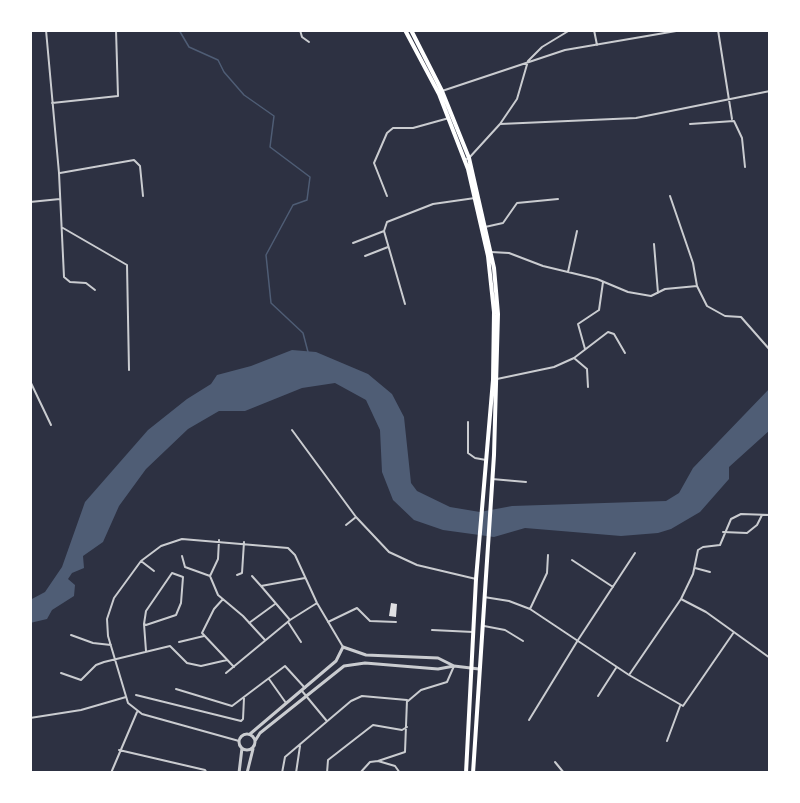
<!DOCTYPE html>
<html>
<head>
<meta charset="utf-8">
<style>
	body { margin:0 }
	#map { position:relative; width:800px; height:803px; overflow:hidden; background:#2d3142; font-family:Lato,sans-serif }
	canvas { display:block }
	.frame { position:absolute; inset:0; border:32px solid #fff; pointer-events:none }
</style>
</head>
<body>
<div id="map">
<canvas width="800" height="803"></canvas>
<div class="frame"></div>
</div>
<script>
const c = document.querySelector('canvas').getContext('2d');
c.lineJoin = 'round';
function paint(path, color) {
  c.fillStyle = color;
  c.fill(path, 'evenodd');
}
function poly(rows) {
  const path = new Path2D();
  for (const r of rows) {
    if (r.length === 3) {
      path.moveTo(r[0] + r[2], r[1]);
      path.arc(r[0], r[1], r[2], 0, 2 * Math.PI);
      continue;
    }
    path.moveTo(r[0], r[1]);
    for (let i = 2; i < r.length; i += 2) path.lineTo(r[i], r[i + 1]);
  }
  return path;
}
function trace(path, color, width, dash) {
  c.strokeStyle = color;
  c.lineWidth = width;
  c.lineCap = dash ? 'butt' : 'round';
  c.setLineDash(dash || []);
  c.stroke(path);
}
paint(poly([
	[292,350,316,352,368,374,392,394,404,417,411,483,417,491,450,507,480,512,512,506,666,501,679,493,693,468,770,388,770,430,729,467,729,479,700,512,671,529,658,533,621,536,525,528,494,537,443,530,414,520,393,500,382,472,380,430,366,400,335,383,302,388,245,411,219,411,188,429,146,469,119,506,103,542,83,556,84,568,72,573,68,579,75,585,74,596,52,610,47,619,30,623,30,600,45,592,62,567,85,502,148,430,187,399,211,384,217,375,251,366]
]), '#4f5d75');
trace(poly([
	[179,30,189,47,218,60,224,72,244,95,274,116,270,147,310,177,307,200,293,205,266,255,271,303,303,333,308,352]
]), '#4f5d75', 1.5);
paint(poly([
	[391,603,397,604,396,617,389,616]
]), '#e0e0e3');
trace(poly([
	[46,30,59,173,64,277,70,282,86,283,95,290],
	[300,30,302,37,309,42],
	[594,30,597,45],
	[718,30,732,119],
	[442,91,565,50,682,30],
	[52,103,118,96,116,30],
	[500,124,517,99,528,61,542,47,570,30],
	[690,124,734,121,742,138,745,167],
	[464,160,469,158,500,124,636,118,770,91],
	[60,173,134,160,140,166,143,196],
	[387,196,374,163,387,133,393,128,413,128,449,118],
	[670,196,693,263,697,286,707,306,725,316,741,317,770,350],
	[30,202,60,199],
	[485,227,503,223,517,203,558,199],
	[63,228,127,265,129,370],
	[353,243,384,231],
	[654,244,658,293],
	[491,252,509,253,543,266,597,279,628,292,651,296,665,289,697,286],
	[365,256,388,247],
	[568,272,577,231],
	[405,304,384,231,387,222,433,204,475,198],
	[585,349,578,324,599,310,603,282],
	[574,358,587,369,588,387],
	[497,379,554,367,574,358,608,332,614,334,625,353],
	[30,381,51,425],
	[468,422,468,453,475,458,486,460],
	[292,430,356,517,389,552,417,565,476,579],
	[492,479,526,482],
	[346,525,356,517],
	[723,532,747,533,757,525,762,515],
	[182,556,185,567,210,576,218,559,219,540],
	[572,560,613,587],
	[141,561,154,571],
	[695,568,710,572],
	[172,573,183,577,181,603,176,615,146,625,144,624,146,611,172,573],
	[237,575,242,573,244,542],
	[210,576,218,595,243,616,265,640],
	[252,576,261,586],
	[484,597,509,601,530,609,629,675,681,599,706,612,770,658],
	[223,599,214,609,202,633,234,667],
	[681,599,693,574,698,550,703,547,720,545,731,519,741,514,770,515],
	[530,609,547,573,548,555],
	[290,620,261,586,305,578],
	[288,622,301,642],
	[328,622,357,608,370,621,396,622],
	[249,623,275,604],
	[144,624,146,651],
	[484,626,505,630,523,641],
	[432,630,473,632],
	[71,635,93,643,111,645],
	[578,640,635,553],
	[179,642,204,636],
	[61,673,81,680,96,665,104,662,170,646,187,663,201,666,227,660],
	[226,673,290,620,317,603],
	[629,675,683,706,734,632],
	[269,679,286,703],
	[176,689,232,706,285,666,305,688],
	[302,691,326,720],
	[136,695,241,721,243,719,244,698],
	[598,696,616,668],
	[408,701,421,690,447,682,454,666],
	[30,718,81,710,126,697],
	[529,720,578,640],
	[239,741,142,714,128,703,108,636,107,619,114,598,141,561,161,546,182,539,288,548,295,555,317,603,343,647],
	[667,741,680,706],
	[119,750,205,770,207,773],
	[555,762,564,773],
	[111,773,137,712],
	[282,773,285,757,351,701,362,696,407,700,405,752,378,761],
	[296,773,300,746],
	[327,773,328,760,373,725,402,730,407,727],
	[360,773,370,762,378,761,395,766,400,773]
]), '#caccd0', 2);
trace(poly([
	[247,742,8],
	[250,734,336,661,343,647,366,655,438,658,454,666],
	[255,741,260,733,344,666,365,663,438,669,454,666,479,669],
	[239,773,242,748],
	[247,773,253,749]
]), '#caccd0', 3);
trace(poly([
	[405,30,439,94,468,169,488,256,494,312,493,380,476,579,466,773],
	[411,30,442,91,469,158,494,268,498,314,494,455,473,773]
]), '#fff', 4);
</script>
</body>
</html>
